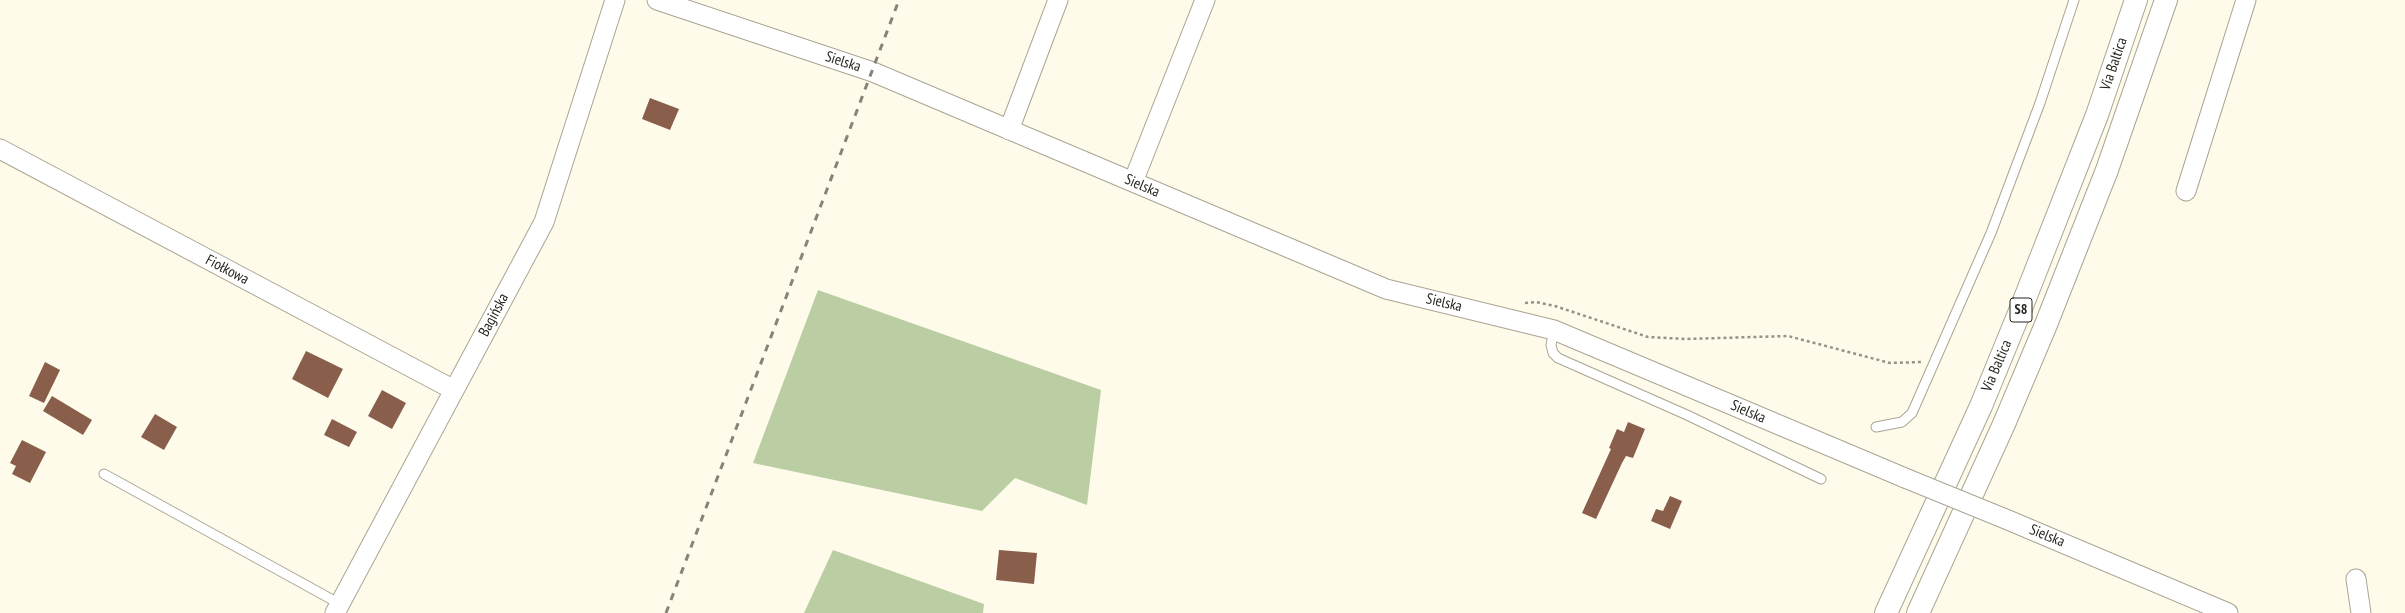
<!DOCTYPE html>
<html>
<head>
<meta charset="utf-8">
<style>
	body { margin:0 }
	canvas { display:block; background:#fefbea }
</style>
</head>
<body>
<canvas width="2405" height="613"></canvas>
<script>
const c = document.querySelector('canvas').getContext('2d');
c.lineJoin = 'round';
function paint(path, color) {
  c.fillStyle = color;
  c.fill(path, 'evenodd');
}
function poly(rows) {
  const path = new Path2D();
  for (const r of rows) {
    path.moveTo(r[0], r[1]);
    for (let i = 2; i < r.length; i += 2) path.lineTo(r[i], r[i + 1]);
  }
  return path;
}
function trace(path, color, width, dash) {
  c.strokeStyle = color;
  c.lineWidth = width;
  c.lineCap = dash ? 'butt' : 'round';
  c.setLineDash(dash || []);
  c.stroke(path);
}
function write(font, color, halo, rows, align = 'center') {
  c.font = font + ' "PT Sans Narrow",sans-serif';
  c.lineWidth = 4;
  c.setLineDash([]);
  c.textBaseline = 'middle';
  c.strokeStyle = halo;
  c.fillStyle = color;
  for (const [text, x, y, turn = 0] of rows) {
    c.save();
    c.translate(x, y);
    c.rotate((+turn || 0) * Math.PI / 180);
    c.textAlign = isNaN(turn) ? turn : align;
    if (halo) c.strokeText(text, 0, 0);
    c.fillText(text, 0, 0);
    c.restore();
  }
}
paint(poly([
	[818,290,1101,390,1087,505,1015,478,982,511,753,463],
	[833,550,984,604,983,613,804,613]
]), '#bbcea3');
paint(poly([
	[650,98,679,109,670,130,642,119],
	[306,351,343,369,328,398,292,379],
	[45,362,60,370,44,403,29,396],
	[382,390,406,403,392,429,368,416],
	[52,396,92,420,83,435,43,411],
	[155,414,177,427,164,450,141,437],
	[332,419,357,432,349,447,324,435],
	[1628,422,1645,429,1633,458,1626,456,1622,463,1596,519,1582,513,1611,449,1609,448,1617,429,1624,432],
	[22,440,46,452,30,483,12,474,16,466,10,463],
	[1670,496,1682,501,1670,529,1651,521,1656,509,1663,511],
	[999,550,1037,553,1034,584,996,580]
]), '#895f4c');
const service = poly([
	[1554,330,1551,345,1553,353,1558,358,1687,415,1821,479],
	[1876,427,1902,422,1912,413,1991,233,2040,103,2074,0],
	[104,474,340,604]
]);
const minor = poly([
	[657,0,873,72,1386,289,1554,330,1905,478],
	[1009,130,1058,0],
	[0,149,454,390],
	[1133,182,1205,0],
	[2186,191,2246,0],
	[2008,520,2228,613],
	[2356,579,2361,613],
	[335,613,544,222,615,0]
]);
const motorway = poly([
	[1886,613,1981,406,2020,311,2097,115,2136,0],
	[1918,613,2004,424,2045,327,2107,170,2166,0]
]);
trace(service, '#aaa593', 11);
trace(minor, '#aaa593', 21);
trace(motorway, '#aaa593', 24);
trace(poly([
	[1525,303,1536,302,1555,306,1648,337,1686,339,1788,336,1890,363,1921,362]
]), '#959387', 2.5, [3, 3]);
trace(service, '#fff', 9);
trace(minor, '#fff', 19);
trace(motorway, '#fff', 22);
trace(poly([
	[666,613,899,0]
]), '#868478', 3, [7, 7]);
const minorBridge = poly([
	[1905,478,2008,520]
]);
trace(minorBridge, '#aaa593', 21, []);
trace(minorBridge, '#fff', 19);
for (const [x, y, w] of [
	[2021,310,22]
]) {
  const box = new Path2D();
  box.roundRect(x - w / 2, y - 12, w, 24, 3);
  c.fillStyle = '#fff';
  c.fill(box);
  trace(box, '#27251e', 1);
}
write('bold 14px', '#27251e', null, [
	["S8",2021,310]
]);
write('15px', '#27251e', '#fff', [
	["Sielska",843,62,18],
	["Via Baltica",2114,64,-71],
	["Sielska",1142,186,23],
	["Fiołkowa",227,270,28],
	["Sielska",1444,303,13],
	["Bagińska",494,315,-62],
	["Via Baltica",1997,366,-67],
	["Sielska",1748,412,23],
	["Sielska",2047,536,22]
]);
</script>
</body>
</html>
